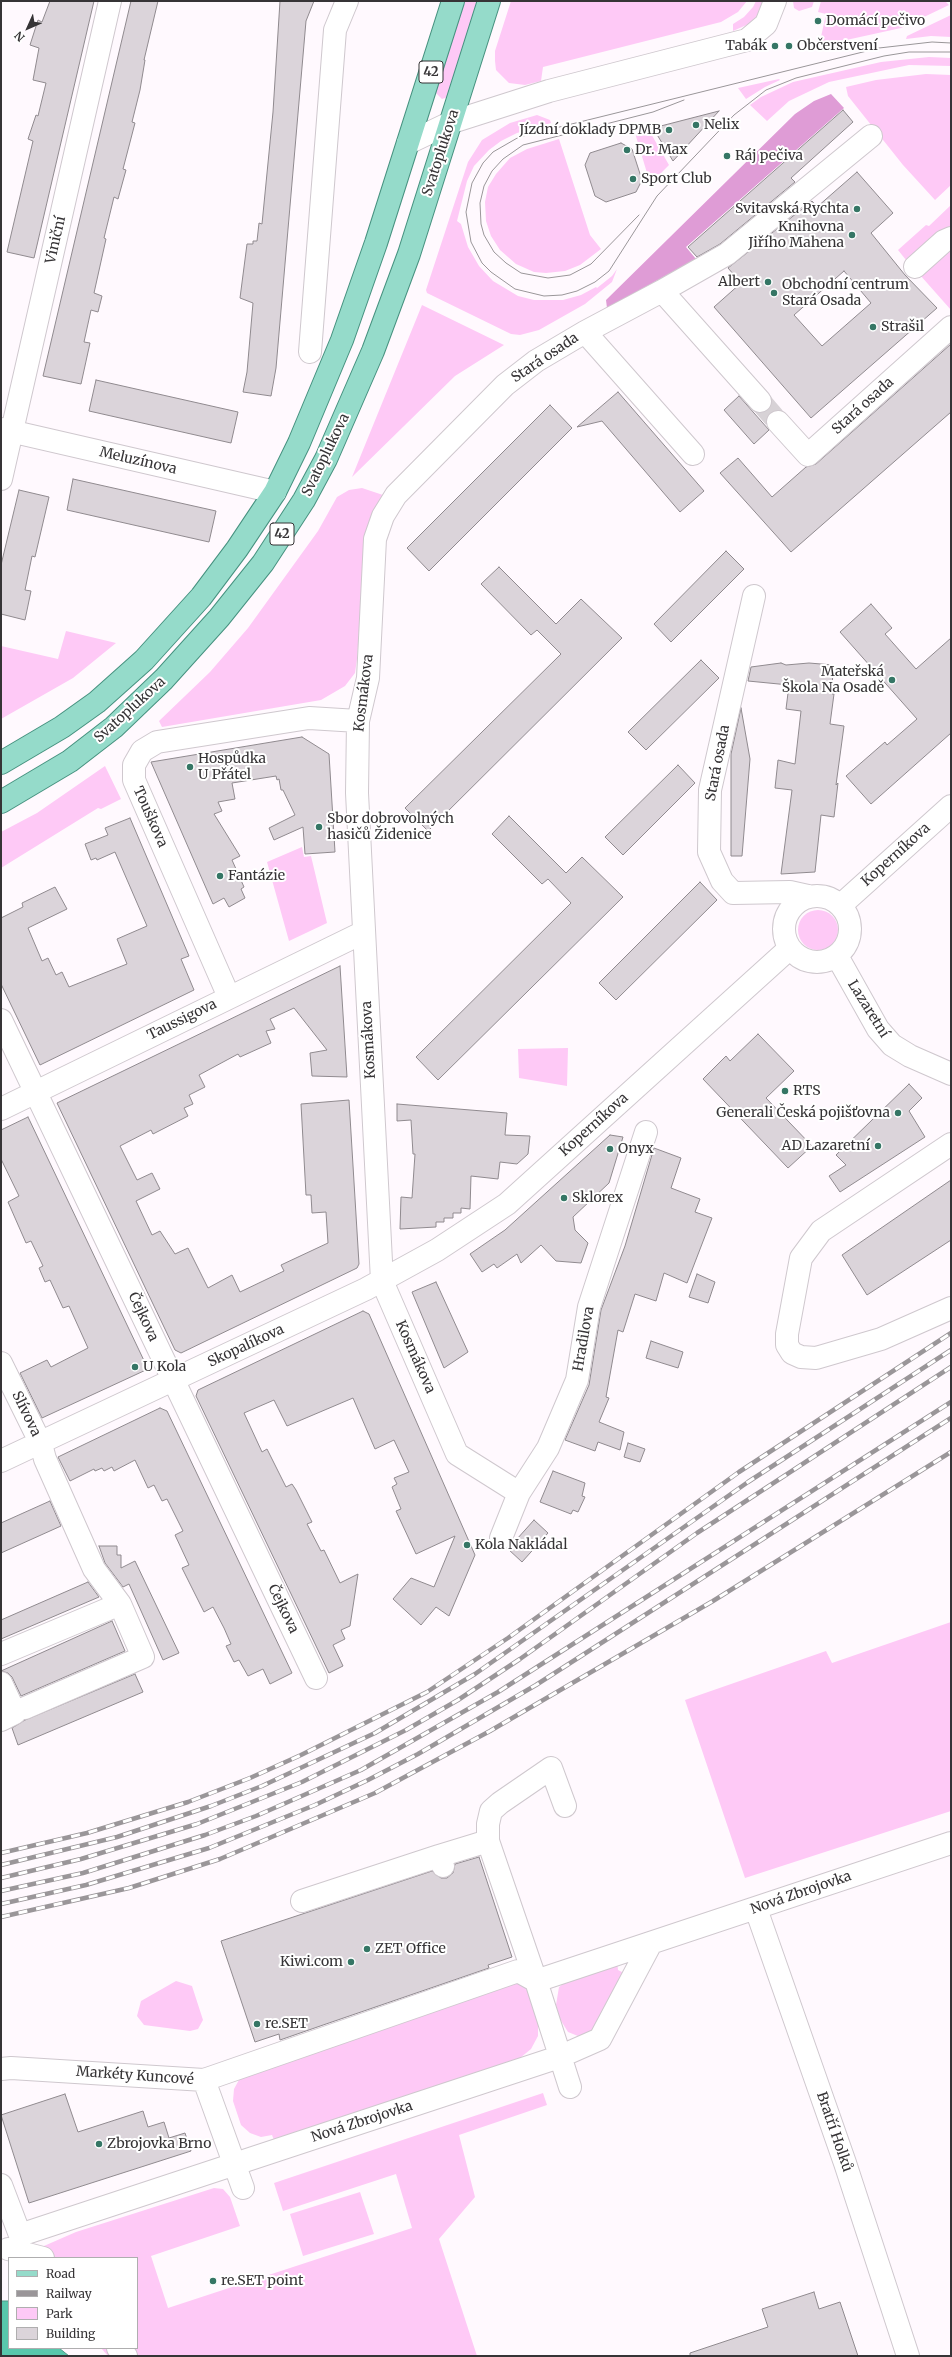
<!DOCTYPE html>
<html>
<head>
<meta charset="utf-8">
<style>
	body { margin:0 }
	#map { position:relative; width:952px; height:2357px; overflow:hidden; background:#fff9fe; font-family:Merriweather,serif }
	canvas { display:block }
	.frame { position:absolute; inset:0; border:2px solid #363436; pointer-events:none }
	.legend { position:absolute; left:8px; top:2257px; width:130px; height:92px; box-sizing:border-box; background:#fff; border:1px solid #afaeaf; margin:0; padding:5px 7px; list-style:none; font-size:12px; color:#363436 }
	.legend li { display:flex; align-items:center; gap:8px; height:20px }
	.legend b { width:20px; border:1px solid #afaeaf }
	.north { position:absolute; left:8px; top:8px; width:40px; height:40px; -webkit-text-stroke:3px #fff; paint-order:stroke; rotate:225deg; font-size:11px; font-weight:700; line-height:16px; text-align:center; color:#363436 }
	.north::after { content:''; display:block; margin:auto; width:14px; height:18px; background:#363436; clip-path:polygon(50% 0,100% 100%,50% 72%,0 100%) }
</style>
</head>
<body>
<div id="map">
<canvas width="952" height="2357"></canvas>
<div class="frame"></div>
<ul class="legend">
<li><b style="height:5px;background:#95dbca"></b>Road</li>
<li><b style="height:5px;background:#9a9699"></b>Railway</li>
<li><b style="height:11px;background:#fec9f6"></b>Park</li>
<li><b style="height:11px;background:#dbd4da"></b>Building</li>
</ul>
<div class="north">N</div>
</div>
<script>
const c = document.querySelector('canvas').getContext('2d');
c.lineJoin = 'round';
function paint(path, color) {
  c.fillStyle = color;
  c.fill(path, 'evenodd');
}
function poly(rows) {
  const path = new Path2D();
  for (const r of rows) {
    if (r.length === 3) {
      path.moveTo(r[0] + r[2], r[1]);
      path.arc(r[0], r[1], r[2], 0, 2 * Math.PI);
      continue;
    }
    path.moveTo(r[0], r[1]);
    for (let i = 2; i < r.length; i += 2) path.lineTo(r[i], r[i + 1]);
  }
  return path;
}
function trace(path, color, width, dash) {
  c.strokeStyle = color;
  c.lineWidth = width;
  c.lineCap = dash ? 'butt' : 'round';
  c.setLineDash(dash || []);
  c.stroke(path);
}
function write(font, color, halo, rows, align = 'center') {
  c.font = font + ' Merriweather,serif';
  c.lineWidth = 4;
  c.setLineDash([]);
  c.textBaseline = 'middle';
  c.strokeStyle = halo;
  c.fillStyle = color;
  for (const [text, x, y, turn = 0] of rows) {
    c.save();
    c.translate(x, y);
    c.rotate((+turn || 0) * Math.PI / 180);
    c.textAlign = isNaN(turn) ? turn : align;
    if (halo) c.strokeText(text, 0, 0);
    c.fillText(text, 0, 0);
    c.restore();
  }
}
paint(poly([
	[463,1,478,1,448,97,442,99,435,92],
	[511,1,747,1,738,12,721,22,543,67,541,81,525,85,509,83,496,70,495,61,495,51],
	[756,1,766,1,763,8,751,23,733,31,733,24,744,17,753,7],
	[793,1,814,1,812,7,799,11,794,8],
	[821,1,945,1,949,5,901,28,819,46,826,14,818,12],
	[951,15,951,37,931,36,906,39,907,36],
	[929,57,951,58,951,66,909,65,829,82,789,101,767,121,750,105,761,97,793,82,881,62],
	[926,74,951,75,951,185,935,200,903,165,848,96,846,87,876,80],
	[779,79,780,80,765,87,746,99,738,88],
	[537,115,550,120,551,123,517,133,501,141,489,150,474,166,467,181,457,221,461,224,468,247,479,266,493,281,518,296,534,300,563,300,581,295,596,287,597,288,612,276,617,269,612,282,585,304,539,330,520,335,511,334,427,293,426,290,468,162,482,140,510,123],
	[644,130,650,132,669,165,658,176,653,177,647,173,635,133],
	[559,139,590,235,601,249,580,265,565,271,546,273,534,272,516,264,500,250,491,236,486,221,485,202,488,187,496,174,510,158,527,149],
	[951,205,951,230,910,265,898,250,926,225,929,226],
	[951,247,951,310,920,275],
	[422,305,504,345,455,376,352,477],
	[362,488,383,495,365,544,357,659,355,673,345,686,321,700,162,727,159,721,210,672,248,628,318,531,337,497,349,490],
	[66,631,116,643,73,678,1,719,1,646,58,659],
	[105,766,121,799,101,809,98,808,1,868,1,832,37,813],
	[302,847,304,857,311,856,327,923,289,941,267,862],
	[818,930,20],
	[568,1048,567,1086,519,1078,518,1049],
	[951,1622,951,1811,745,1878,685,1700,826,1651,832,1663],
	[617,1961,618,1970,628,1975,592,2032,578,2036,568,2032,560,2019,556,2005,559,1987,573,1976],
	[523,1977,538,2025,538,2036,531,2049,520,2058,274,2140,272,2135,261,2137,250,2133,241,2125,233,2101,234,2089,240,2078],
	[176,1981,192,1986,203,2020,198,2029,190,2031,144,2025,137,2016,141,2001],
	[543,2093,547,2105,459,2135,475,2197,439,2239,477,2356,108,2356,101,2348,137,2348,137,2258,42,2258,37,2249,76,2232,214,2188,223,2189,230,2197,240,2226,151,2256,168,2308,412,2228,396,2174,283,2211,274,2183],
	[360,2192,374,2234,303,2256,290,2214]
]), '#fec9f6');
paint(poly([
	[831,94,844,108,686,247,696,259,607,308,606,300,795,114,814,101]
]), '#df9cd6');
const water = poly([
	[1,2301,9,2301,9,2348,59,2348,69,2356,1,2356,1,2301]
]);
paint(water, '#58c7ac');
trace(water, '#4e9b89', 1);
const building = poly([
	[50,1,94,1,34,258,7,252,33,141,28,139,36,115,38,116,46,83,33,80,39,48,30,45,38,20,42,22,50,1],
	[131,1,158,1,144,60,145,60,140,90,132,122,135,123,123,169,126,170,118,199,114,197,104,238,106,239,94,293,102,296,98,312,91,310,84,342,90,343,81,384,43,376,131,1],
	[280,1,314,1,306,21,276,368,271,396,243,392,247,372,253,303,240,298,247,244,253,244,253,241,257,241,259,223,262,224,273,112,280,1],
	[843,110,853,122,791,178,795,182,720,244,697,257,688,247,843,110],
	[719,111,673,161,653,128,719,111],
	[621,143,632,149,642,180,636,192,606,202,595,196,585,165,590,153,621,143],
	[857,172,893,213,871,233,905,275,937,308,811,418,714,307,741,283,728,268,812,201,817,207,857,172],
	[844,271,871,303,822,346,794,315,844,271],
	[951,344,951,412,791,552,720,473,738,458,772,497,806,467,816,464,951,344],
	[96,380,238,412,231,443,89,411,96,380],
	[618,392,704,491,680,512,602,421,577,427,618,392],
	[739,396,769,430,754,444,724,410,739,396],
	[550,405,572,428,429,571,407,548,550,405],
	[73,479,216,511,209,542,67,510,73,479],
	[19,490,49,497,35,557,32,556,25,590,31,591,25,620,1,614,1,565,19,490],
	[726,551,744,569,671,642,654,624,726,551],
	[499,567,556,624,581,599,622,638,428,831,405,808,561,654,537,630,531,635,481,584,499,567],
	[871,604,892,628,885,634,916,669,951,638,951,733,871,804,846,776,885,742,887,745,917,719,840,632,871,604],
	[701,660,719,678,646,750,628,732,701,660],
	[781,663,786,665,809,663,833,665,832,694,834,694,830,724,844,726,836,785,838,783,834,817,821,815,815,872,781,874,792,790,775,788,778,760,795,764,801,711,786,709,789,685,748,681,751,667,781,663],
	[741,708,750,759,742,856,731,856,731,754,741,708],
	[302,737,329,754,335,852,305,854,303,827,274,840,269,828,295,815,283,790,281,790,279,779,277,780,276,776,232,783,235,799,218,802,222,811,214,814,240,856,232,860,244,887,241,889,245,898,229,907,224,898,213,904,151,762,302,737],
	[678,765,695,783,623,855,605,837,678,765],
	[509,816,566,873,582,857,623,897,438,1080,416,1057,571,903,548,879,542,884,492,834,509,816],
	[130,818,189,956,181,959,194,990,40,1065,1,984,1,918,23,907,22,903,55,887,67,909,28,928,42,961,48,958,56,975,62,972,69,987,127,964,117,939,147,926,115,852,97,860,96,858,91,860,85,844,108,835,105,828,130,818],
	[700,882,717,900,616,1000,599,983,700,882],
	[340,966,347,1077,312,1076,310,1053,327,1050,294,1008,270,1019,275,1029,266,1031,271,1043,240,1057,238,1054,199,1075,205,1087,189,1095,193,1104,184,1108,188,1116,153,1134,151,1130,120,1146,137,1180,152,1173,160,1189,136,1201,152,1235,160,1231,175,1254,188,1248,208,1288,232,1275,240,1292,284,1271,281,1265,328,1243,326,1212,312,1213,311,1195,306,1195,301,1104,349,1100,359,1264,357,1268,181,1353,175,1350,57,1103,340,966],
	[758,1034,794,1071,766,1098,812,1146,788,1168,703,1079,726,1056,730,1061,758,1034],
	[909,1084,922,1098,909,1111,925,1137,840,1192,829,1176,846,1165,836,1155,909,1084],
	[397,1104,507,1113,505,1135,530,1136,528,1154,517,1164,500,1162,498,1179,471,1176,470,1209,461,1208,461,1213,453,1213,453,1218,444,1218,444,1222,436,1222,436,1227,400,1229,401,1197,412,1198,415,1154,413,1154,411,1120,397,1121,397,1104],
	[28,1117,148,1369,42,1418,20,1373,47,1360,51,1367,88,1348,69,1306,63,1308,50,1280,45,1282,39,1268,43,1266,31,1241,26,1243,8,1202,19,1196,1,1159,1,1130,28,1117],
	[610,1135,623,1137,609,1183,573,1217,575,1230,588,1243,581,1263,556,1261,541,1245,521,1263,517,1254,497,1268,494,1264,482,1272,470,1254,505,1230,610,1135],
	[654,1148,681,1158,671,1188,700,1199,695,1212,712,1218,687,1283,664,1273,656,1301,635,1294,623,1332,618,1330,606,1397,609,1398,599,1422,624,1432,620,1450,598,1442,595,1451,565,1440,589,1385,601,1310,625,1246,654,1148],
	[951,1180,951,1240,867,1295,842,1255,951,1180],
	[697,1274,715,1282,708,1303,689,1297,697,1274],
	[436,1282,468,1352,444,1368,412,1292,436,1282],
	[363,1311,369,1314,475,1555,449,1616,436,1607,421,1625,393,1599,411,1578,434,1587,455,1536,416,1554,396,1511,401,1509,392,1487,397,1484,394,1478,409,1472,394,1440,375,1449,353,1398,287,1426,274,1400,244,1413,262,1452,267,1449,286,1487,292,1484,296,1490,312,1522,307,1524,321,1551,324,1550,340,1583,358,1574,350,1626,341,1630,345,1639,333,1645,343,1666,329,1673,196,1396,198,1390,363,1311],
	[651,1341,683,1352,678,1368,646,1358,651,1341],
	[160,1408,167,1411,292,1673,270,1684,263,1669,248,1676,239,1660,234,1662,226,1646,231,1644,224,1628,213,1607,204,1612,182,1568,189,1565,175,1535,183,1531,167,1499,162,1501,154,1485,148,1488,135,1460,114,1471,112,1467,104,1471,102,1468,95,1471,94,1469,70,1481,58,1457,160,1408],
	[628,1443,645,1449,640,1462,624,1457,628,1443],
	[553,1471,585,1483,582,1496,585,1497,578,1512,573,1510,571,1514,540,1502,553,1471],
	[50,1501,61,1526,1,1553,1,1523,50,1501],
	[534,1520,548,1533,522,1562,508,1549,534,1520],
	[99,1546,117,1546,117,1555,121,1555,121,1568,135,1561,179,1653,163,1660,129,1584,123,1587,105,1563,99,1546],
	[88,1582,99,1597,1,1639,1,1620,88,1582],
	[112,1621,125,1651,21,1696,12,1677,8,1673,1,1671,112,1621],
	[135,1674,143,1692,18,1745,12,1728,25,1720,135,1674],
	[479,1857,512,1957,488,1965,489,1968,326,2024,280,2040,279,2034,255,2042,221,1941,432,1871,441,1878,447,1878,453,1873,455,1864,479,1857],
	[65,2094,78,2132,143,2111,148,2127,164,2122,169,2138,185,2133,191,2151,29,2203,1,2115,65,2094],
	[814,2292,819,2309,840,2302,858,2356,690,2356,690,2353,768,2327,762,2309,814,2292]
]);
paint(building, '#dbd4da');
trace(building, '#908a8f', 1);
trace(poly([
	[760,401,778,422]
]), '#d7d2d6', 22, [22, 11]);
const minor = poly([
	[408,143,452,122,549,91,747,40,766,24,775,1],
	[915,267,944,241,951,238],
	[662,291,727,254,871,136],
	[585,332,693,454],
	[310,352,335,30,347,1],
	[778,422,808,455,951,327],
	[1,429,275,492],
	[1,479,110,1],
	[754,596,710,790,709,852,722,881,733,893,790,892,808,896],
	[817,929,33],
	[841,905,951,806],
	[837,956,878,1029,892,1045,910,1056,951,1074],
	[229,997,134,780,134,765,142,751,157,742,309,718,358,721],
	[1,1020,316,1678],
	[1,1109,364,932],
	[951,1144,821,1231,801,1258,787,1334,787,1345,792,1353,801,1357,816,1358,881,1339,951,1308],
	[1,1363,41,1444,45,1459,94,1569,120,1604,1,1654],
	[1,1461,366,1289,437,1250,507,1204,790,948],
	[519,1493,457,1454,382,1281,357,793,358,721,368,678,375,539,383,516,396,495,505,385,536,361,585,332,662,291,760,401],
	[501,1538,519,1493,548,1448,577,1380,589,1307,646,1132],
	[1,1683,15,1713,1,1720],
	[25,1708,143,1657,120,1604],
	[488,1841,488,1824,491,1811,500,1803,551,1768,565,1806],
	[443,1866,439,1856,488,1841,536,1981,570,2087],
	[302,1901,439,1856],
	[756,1909,845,2163,908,2356],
	[1,2069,11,2068,204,2080,243,2188],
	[204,2080,518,1971,536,1981,951,1843],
	[1,2185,20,2235],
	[20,2235,559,2057,600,2039,651,1943],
	[8,2249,43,2258],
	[118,2348,126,2356]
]);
const major = poly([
	[1,763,62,727,97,702,144,660,201,597,237,549,275,492,299,443,342,340,376,243,453,1],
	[1,802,70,761,114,727,164,679,219,618,263,563,304,500,326,459,373,351,409,254,489,1]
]);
trace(minor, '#cfc8ce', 24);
trace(major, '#46917f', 24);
trace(minor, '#fff', 22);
trace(major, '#95dbca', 22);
trace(poly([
	[951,43,932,42,879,48,519,137,493,152,483,163,472,183,466,212,471,242,482,263,491,272,515,289,544,296,562,295,577,291,595,282,609,271,657,196,734,115,766,90,796,78,884,56,909,52,951,52],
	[639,215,591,264,570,275,548,278,521,273,506,263,494,252,484,235,481,224,480,203,484,186,492,171,503,159,523,145,653,112,684,100]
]), '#9a9699', 1);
const rail = poly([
	[1,1853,87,1833,188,1802,250,1778,301,1755,427,1692,508,1638,739,1472,951,1333],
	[1,1865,117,1837,211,1806,262,1786,375,1733,475,1674,748,1482,951,1350],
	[1,1878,81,1859,197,1824,302,1782,406,1730,458,1700,520,1659,697,1533,951,1367],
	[1,1891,83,1873,205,1835,256,1816,361,1770,498,1692,951,1402],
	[1,1904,86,1885,209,1848,315,1805,368,1780,418,1754,536,1685,951,1418],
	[1,1917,129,1888,220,1859,375,1793,490,1731,713,1601,951,1452]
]);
trace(rail, '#9a9699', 4.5);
trace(rail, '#fff', 3, [9]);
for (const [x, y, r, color] of [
	[818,21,4,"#357665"],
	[775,46,4,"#357665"],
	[789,46,4,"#357665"],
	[696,125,4,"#357665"],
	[669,130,4,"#357665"],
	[627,150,4,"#357665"],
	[727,156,4,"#357665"],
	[633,179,4,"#357665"],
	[857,209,4,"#357665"],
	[852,235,4,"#357665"],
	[768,282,4,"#357665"],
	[774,293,4,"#357665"],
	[873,327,4,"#357665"],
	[892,680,4,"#357665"],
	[190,767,4,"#357665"],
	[319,827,4,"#357665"],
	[220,876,4,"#357665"],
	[785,1091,4,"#357665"],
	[898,1113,4,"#357665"],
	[878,1146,4,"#357665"],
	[610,1149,4,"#357665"],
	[564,1198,4,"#357665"],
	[135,1367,4,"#357665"],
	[467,1545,4,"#357665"],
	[367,1949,4,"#357665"],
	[351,1962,4,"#357665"],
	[257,2024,4,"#357665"],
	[99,2144,4,"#357665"],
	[213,2281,4,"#357665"]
]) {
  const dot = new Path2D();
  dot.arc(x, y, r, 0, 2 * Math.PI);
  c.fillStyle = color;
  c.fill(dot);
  trace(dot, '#fff', 1.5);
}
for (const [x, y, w] of [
	[431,72,24],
	[282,534,24]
]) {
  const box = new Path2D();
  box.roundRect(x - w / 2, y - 11, w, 22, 3);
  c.fillStyle = '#fff';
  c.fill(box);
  trace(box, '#363436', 1);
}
write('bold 13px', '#363436', null, [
	["42",431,72],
	["42",282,534]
]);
write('14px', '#363436', '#fff', [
	["Domácí pečivo",826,21],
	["Tabák",767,46,"right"],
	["Občerstvení",797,46],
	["Nelix",704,125],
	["Jízdní doklady DPMB",661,130,"right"],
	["Dr. Max",635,150],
	["Ráj pečiva",735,156],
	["Sport Club",641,179],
	["Svitavská Rychta",849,209,"right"],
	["Knihovna",844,227,"right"],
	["Jiřího Mahena",844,243,"right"],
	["Albert",760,282,"right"],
	["Obchodní centrum",782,285],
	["Stará Osada",782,301],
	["Strašil",881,327],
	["Mateřská",884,672,"right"],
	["Škola Na Osadě",884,688,"right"],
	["Hospůdka",198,759],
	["U Přátel",198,775],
	["Sbor dobrovolných",327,819],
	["hasičů Židenice",327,835],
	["Fantázie",228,876],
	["RTS",793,1091],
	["Generali Česká pojišťovna",890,1113,"right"],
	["AD Lazaretní",870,1146,"right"],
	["Onyx",618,1149],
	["Sklorex",572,1198],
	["U Kola",143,1367],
	["Kola Nakládal",475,1545],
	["ZET Office",375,1949],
	["Kiwi.com",343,1962,"right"],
	["re.SET",265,2024],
	["Zbrojovka Brno",107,2144],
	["re.SET point",221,2281]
], 'left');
write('14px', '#363436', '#fff', [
	["Svatoplukova",441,153,-72],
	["Viniční",56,240,-77],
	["Stará osada",545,358,-34],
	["Stará osada",863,406,-42],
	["Svatoplukova",326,455,-64],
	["Meluzínova",138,461,13],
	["Kosmákova",364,693,-83],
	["Svatoplukova",130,710,-42],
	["Stará osada",718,763,-79],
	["Touškova",150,817,66],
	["Koperníkova",896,855,-42],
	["Lazaretní",868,1009,58],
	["Taussigova",182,1020,-26],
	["Kosmákova",369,1040,-93],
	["Koperníkova",594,1125,-42],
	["Čejkova",143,1317,65],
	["Hradilova",584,1339,-80],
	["Skopalíkova",246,1346,-25],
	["Kosmákova",415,1357,66],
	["Slívova",26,1414,64],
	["Čejkova",283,1609,64],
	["Nová Zbrojovka",801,1893,-19],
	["Markéty Kuncové",135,2076,4],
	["Nová Zbrojovka",362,2122,-18],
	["Bratří Holků",834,2132,71]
]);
</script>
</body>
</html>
